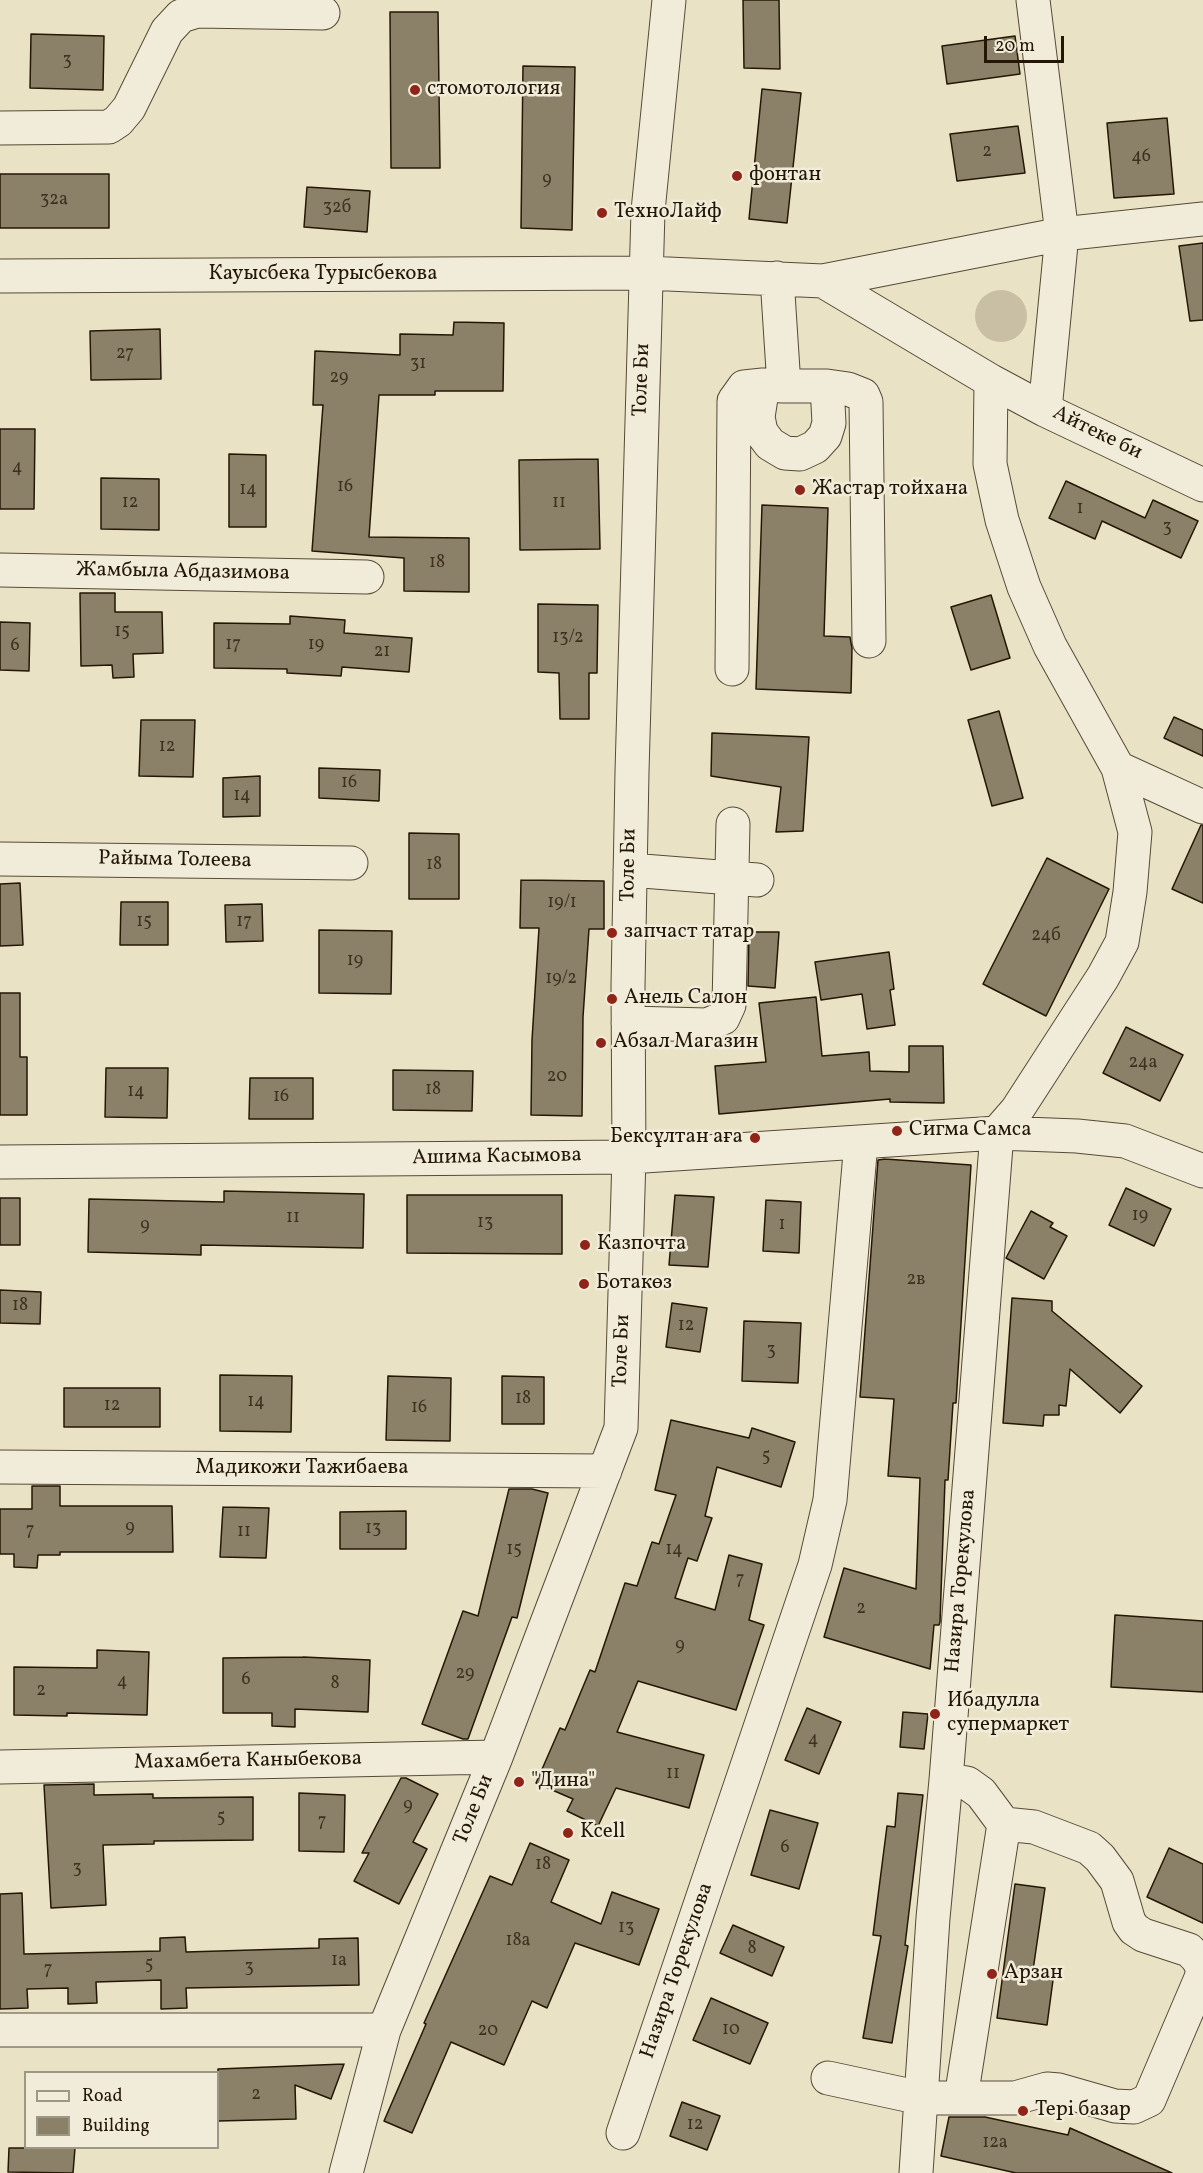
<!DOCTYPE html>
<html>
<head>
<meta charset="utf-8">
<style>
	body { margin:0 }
	#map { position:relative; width:1203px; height:2173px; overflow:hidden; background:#eae2c4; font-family:Vollkorn,serif }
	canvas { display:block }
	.legend { position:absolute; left:24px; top:2071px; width:195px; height:78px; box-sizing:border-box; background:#f1ecd9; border:2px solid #9f9785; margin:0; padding:8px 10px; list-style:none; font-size:18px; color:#241706 }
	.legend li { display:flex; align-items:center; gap:12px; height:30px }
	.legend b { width:30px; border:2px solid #9f9785 }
	.scale { position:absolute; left:984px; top:36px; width:80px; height:27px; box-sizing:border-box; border:3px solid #241706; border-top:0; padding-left:8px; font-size:18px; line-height:21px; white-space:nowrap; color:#241706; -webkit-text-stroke:4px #f1ecd9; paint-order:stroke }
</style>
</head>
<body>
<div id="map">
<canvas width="1203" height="2173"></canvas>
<ul class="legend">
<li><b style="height:8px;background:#f1ecd9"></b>Road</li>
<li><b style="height:16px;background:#8b8169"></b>Building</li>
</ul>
<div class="scale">20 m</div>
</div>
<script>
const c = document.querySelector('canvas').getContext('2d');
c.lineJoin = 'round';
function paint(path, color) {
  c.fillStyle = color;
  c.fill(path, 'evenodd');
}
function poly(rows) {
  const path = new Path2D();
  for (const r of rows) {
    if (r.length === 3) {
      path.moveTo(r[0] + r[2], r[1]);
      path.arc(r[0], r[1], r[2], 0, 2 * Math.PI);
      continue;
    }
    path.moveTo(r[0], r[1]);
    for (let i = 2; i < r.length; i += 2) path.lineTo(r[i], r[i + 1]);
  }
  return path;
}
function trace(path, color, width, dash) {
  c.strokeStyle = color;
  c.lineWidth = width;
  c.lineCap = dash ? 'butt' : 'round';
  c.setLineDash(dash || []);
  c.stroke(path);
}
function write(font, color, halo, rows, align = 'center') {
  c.font = font + ' Vollkorn,serif';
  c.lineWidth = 5;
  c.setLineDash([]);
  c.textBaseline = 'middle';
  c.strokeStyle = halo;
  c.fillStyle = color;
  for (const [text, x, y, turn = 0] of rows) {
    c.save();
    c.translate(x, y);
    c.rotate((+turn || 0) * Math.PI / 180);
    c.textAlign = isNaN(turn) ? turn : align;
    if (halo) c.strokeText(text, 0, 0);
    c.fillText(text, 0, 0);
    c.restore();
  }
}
paint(poly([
	[1001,316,26]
]), '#c8bfa4');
const building = poly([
	[743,0,779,0,780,69,744,68,743,0],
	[390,12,438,12,440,168,391,168,390,12],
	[31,34,104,36,103,90,30,88,31,34],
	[1015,36,1020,74,947,84,942,46,1015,36],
	[523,66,575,67,572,230,521,228,523,66],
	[762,89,801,93,787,223,749,219,762,89],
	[1167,118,1174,194,1114,198,1107,123,1167,118],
	[1018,126,1025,173,957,181,950,134,1018,126],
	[0,174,109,174,109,228,0,228,0,174],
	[307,187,370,191,367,232,304,227,307,187],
	[1203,243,1203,320,1190,321,1179,246,1203,243],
	[454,322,504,323,503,391,435,391,435,395,379,395,369,537,469,538,469,592,404,591,404,558,312,551,323,405,313,405,315,351,400,355,400,334,453,335,454,322],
	[160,329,161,379,91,380,90,331,160,329],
	[0,429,35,429,34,509,0,509,0,429],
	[229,454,266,455,266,527,229,527,229,454],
	[598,459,600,549,520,550,519,460,598,459],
	[101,478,159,479,159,530,101,529,101,478],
	[1066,481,1145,518,1153,500,1198,521,1181,558,1102,521,1095,539,1049,518,1066,481],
	[762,505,828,508,824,636,850,637,852,648,851,693,756,689,762,505],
	[80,593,115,593,115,612,162,612,163,653,133,654,134,677,113,678,112,665,81,666,80,593],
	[991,595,1010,658,971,670,951,607,991,595],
	[538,604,598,605,597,673,589,673,589,719,560,719,559,673,538,672,538,604],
	[290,616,345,620,344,633,412,638,409,672,342,667,341,676,287,673,287,669,214,668,214,623,290,624,290,616],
	[0,622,30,623,29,671,0,670,0,622],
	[999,711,1023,798,992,806,968,720,999,711],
	[1174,717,1203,730,1203,756,1164,738,1174,717],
	[141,720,195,720,193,777,139,776,141,720],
	[712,733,809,737,803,831,776,832,781,787,711,776,712,733],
	[319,768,380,770,379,801,319,798,319,768],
	[260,776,260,816,223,817,223,778,260,776],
	[1201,825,1203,825,1203,903,1172,889,1201,825],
	[409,833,459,834,459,899,409,899,409,833],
	[1047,858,1109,889,1046,1016,983,984,1047,858],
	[521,880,604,881,604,929,589,929,583,1017,582,1116,531,1115,532,1040,539,928,520,928,521,880],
	[20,883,23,945,0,946,0,884,20,883],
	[121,902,168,902,168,945,120,945,121,902],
	[262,904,263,941,226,942,225,905,262,904],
	[319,930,392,931,391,994,319,993,319,930],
	[749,932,779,932,775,988,748,986,749,932],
	[889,952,894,989,890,990,895,1025,867,1029,862,994,821,1000,815,962,889,952],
	[0,993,20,993,20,1057,27,1057,27,1115,0,1115,0,993],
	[816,997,822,1056,869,1052,870,1071,909,1072,909,1046,943,1046,944,1103,890,1102,890,1099,719,1114,715,1066,766,1062,759,1003,816,997],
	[1126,1027,1183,1055,1160,1101,1103,1073,1126,1027],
	[106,1068,168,1068,167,1118,105,1117,106,1068],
	[393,1070,473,1071,472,1111,393,1110,393,1070],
	[250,1078,313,1078,313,1119,249,1119,250,1078],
	[885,1159,971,1165,956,1403,953,1403,948,1480,945,1480,940,1622,939,1625,934,1625,930,1669,824,1637,844,1568,916,1589,920,1478,888,1476,894,1399,860,1397,878,1160,885,1159],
	[1126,1188,1171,1209,1154,1246,1109,1225,1126,1188],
	[224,1191,364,1194,363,1248,201,1245,201,1255,88,1252,89,1199,224,1202,224,1191],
	[407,1195,562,1195,562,1254,407,1253,407,1195],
	[675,1195,714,1197,708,1267,669,1265,675,1195],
	[0,1198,20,1198,20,1245,0,1245,0,1198],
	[766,1200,801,1202,799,1253,763,1251,766,1200],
	[1031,1211,1053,1223,1050,1227,1067,1236,1044,1279,1006,1258,1031,1211],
	[0,1290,41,1292,40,1324,0,1323,0,1290],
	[1012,1298,1052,1301,1052,1311,1142,1386,1120,1413,1070,1369,1066,1406,1059,1405,1059,1415,1044,1415,1043,1426,1003,1423,1012,1298],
	[672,1303,707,1308,700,1352,666,1347,672,1303],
	[744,1321,801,1323,798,1383,742,1381,744,1321],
	[220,1375,292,1376,291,1432,220,1431,220,1375],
	[388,1376,451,1378,450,1441,386,1440,388,1376],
	[502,1376,544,1377,544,1424,502,1424,502,1376],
	[64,1388,160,1388,160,1427,64,1427,64,1388],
	[671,1420,749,1438,752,1428,795,1442,781,1487,717,1467,705,1516,712,1518,697,1561,688,1558,675,1598,715,1610,729,1555,762,1564,749,1620,764,1625,736,1710,638,1681,617,1732,704,1755,689,1808,616,1788,598,1826,567,1811,573,1799,536,1783,560,1728,565,1730,590,1670,595,1672,625,1583,637,1586,652,1542,659,1544,676,1495,655,1490,671,1420],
	[32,1486,60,1486,60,1506,172,1506,173,1552,60,1552,60,1555,38,1555,37,1568,14,1567,14,1554,0,1554,0,1509,32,1509,32,1486],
	[509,1489,532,1489,548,1493,517,1618,512,1617,468,1739,463,1739,422,1724,463,1611,478,1616,509,1489],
	[223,1507,269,1508,266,1558,220,1557,223,1507],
	[406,1511,406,1549,340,1549,340,1512,406,1511],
	[1115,1615,1203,1621,1203,1692,1111,1687,1115,1615],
	[97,1650,149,1652,147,1715,67,1713,67,1716,14,1715,14,1667,97,1668,97,1650],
	[303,1657,370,1660,368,1712,295,1709,295,1727,272,1726,272,1713,223,1713,223,1658,303,1657],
	[807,1708,841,1722,819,1774,785,1760,807,1708],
	[903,1712,928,1714,924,1749,900,1747,903,1712],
	[401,1778,406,1778,438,1794,413,1842,427,1849,399,1904,354,1881,369,1853,362,1853,401,1778],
	[94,1784,94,1795,153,1794,153,1798,253,1797,253,1840,154,1841,154,1844,103,1845,106,1905,51,1908,44,1785,94,1784],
	[299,1793,345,1795,344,1852,299,1851,299,1793],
	[898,1793,923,1795,905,1945,908,1946,892,2043,863,2038,881,1936,873,1935,887,1826,895,1827,898,1793],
	[770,1810,818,1823,799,1889,751,1875,770,1810],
	[530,1843,569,1860,551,1902,601,1924,612,1892,659,1909,639,1965,575,1943,547,2008,532,2001,504,2065,451,2042,412,2133,384,2121,426,2024,424,2023,490,1876,512,1885,530,1843],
	[1169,1848,1203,1864,1203,1923,1147,1897,1169,1848],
	[1015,1884,1045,1888,1032,1977,1053,1980,1047,2025,997,2018,1015,1884],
	[22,1893,24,1954,160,1951,160,1938,185,1937,186,1952,319,1948,319,1939,358,1938,359,1985,186,1988,187,2008,161,2009,161,1980,96,1982,97,2003,68,2004,68,1988,27,1989,28,2008,0,2009,0,1894,22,1893],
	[733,1925,784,1947,772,1976,720,1953,733,1925],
	[711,1998,768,2023,750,2064,693,2040,711,1998],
	[344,2064,331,2099,295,2085,296,2119,218,2121,218,2069,344,2064],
	[682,2102,720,2116,707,2150,670,2136,682,2102],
	[949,2117,985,2117,1068,2135,1070,2128,1172,2173,1016,2173,941,2156,949,2117],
	[9,2148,75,2148,73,2173,8,2172,9,2148]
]);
paint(building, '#8b8169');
trace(building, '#241706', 1.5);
const minor = poly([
	[1033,0,1062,234,1045,410],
	[0,128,109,127,118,121,129,108,167,31,181,16,197,11,323,13],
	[0,276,646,273,823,281,1062,234,1203,219],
	[777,278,784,386,827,386,848,389,863,395,866,402,869,641],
	[823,281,991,381,1045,410,1203,485],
	[991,381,990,464,1002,520,1024,587,1050,646,1118,768,1135,832,1130,892,1122,942,1103,977,1017,1110,997,1133],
	[763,385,758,417,761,432,770,444,785,453,800,454,815,447,825,436,829,423,827,386],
	[0,570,367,577],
	[732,669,734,401,744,387,763,385,784,386],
	[1118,768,1203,807],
	[0,859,351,863],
	[630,870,757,880],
	[628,1023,707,1025,723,1018,729,1005,733,824],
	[0,1162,629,1157,997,1133,1077,1136,1125,1141,1203,1171],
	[0,1467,605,1471],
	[0,1767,496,1757],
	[0,2030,384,2030],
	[828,2078,921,2098,1015,2098,1047,2089,1059,2090,1115,2106,1134,2107,1149,2100,1201,1978,1203,1968,1197,1958,1189,1950,1143,1935,1134,1929,1129,1922,1117,1881,1100,1858,1089,1848,1034,1827,1004,1824,981,1793,967,1783,946,1780],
	[961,2098,1004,1824],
	[623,2133,815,1565,830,1500,861,1142],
	[346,2173,384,2030,496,1757,621,1428,629,1157,628,986,632,772,648,211,669,0],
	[916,2173,933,1918,946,1780,997,1133]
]);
trace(minor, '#564a36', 35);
trace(minor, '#f1ecd9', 33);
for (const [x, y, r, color] of [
	[415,90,6,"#8f2418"],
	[737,176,6,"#8f2418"],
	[602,213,6,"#8f2418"],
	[800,490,6,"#8f2418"],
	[612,933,6,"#8f2418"],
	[612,999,6,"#8f2418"],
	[601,1043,6,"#8f2418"],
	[897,1131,6,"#8f2418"],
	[755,1138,6,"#8f2418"],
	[585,1245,6,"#8f2418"],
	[584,1284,6,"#8f2418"],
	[935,1714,6,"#8f2418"],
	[519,1782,6,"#8f2418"],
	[568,1833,6,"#8f2418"],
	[992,1974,6,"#8f2418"],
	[1023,2111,6,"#8f2418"]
]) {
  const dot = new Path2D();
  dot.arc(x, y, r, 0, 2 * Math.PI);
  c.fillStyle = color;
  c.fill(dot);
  trace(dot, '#f1ecd9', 2);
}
write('18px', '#3e321f', null, [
	["3",67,62],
	["2",987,153],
	["46",1141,158],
	["9",547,181],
	["32а",54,201],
	["32б",337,209],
	["27",125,355],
	["31",418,365],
	["29",339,379],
	["4",17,469],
	["16",345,488],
	["14",248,491],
	["12",130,504],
	["11",559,504],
	["1",1080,510],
	["3",1167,529],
	["18",437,564],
	["15",122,633],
	["13/2",568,639],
	["17",233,646],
	["19",316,646],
	["6",15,647],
	["21",382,653],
	["12",167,748],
	["16",349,784],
	["14",242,797],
	["18",434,866],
	["19/1",562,904],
	["15",144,923],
	["17",244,923],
	["24б",1046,937],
	["19",355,962],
	["19/2",561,980],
	["24а",1143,1064],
	["20",557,1078],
	["18",433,1091],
	["14",136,1093],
	["16",281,1098],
	["19",1140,1217],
	["11",293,1219],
	["13",485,1224],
	["1",782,1226],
	["9",145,1227],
	["2в",916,1281],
	["18",20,1307],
	["12",686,1327],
	["3",771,1352],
	["18",523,1400],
	["14",256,1403],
	["12",112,1407],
	["16",419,1409],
	["5",766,1458],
	["9",130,1529],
	["13",373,1530],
	["7",30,1532],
	["11",244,1533],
	["15",514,1551],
	["14",674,1551],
	["7",740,1581],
	["2",861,1610],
	["9",680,1647],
	["29",465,1675],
	["6",246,1681],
	["4",122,1683],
	["8",335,1685],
	["2",41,1692],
	["4",813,1741],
	["11",673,1775],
	["9",408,1807],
	["5",221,1819],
	["7",322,1823],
	["6",785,1849],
	["18",543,1866],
	["3",77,1870],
	["13",626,1929],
	["18а",518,1942],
	["8",752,1950],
	["1а",339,1962],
	["5",149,1966],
	["3",249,1969],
	["7",48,1971],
	["10",731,2031],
	["20",488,2032],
	["2",256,2096],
	["12",695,2126],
	["12а",995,2144]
]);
write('21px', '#241706', '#f1ecd9', [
	["стомотология",427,90],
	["фонтан",749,176],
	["ТехноЛайф",614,213],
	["Жастар тойхана",812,490],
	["запчаст татар",624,933],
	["Анель Салон",624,999],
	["Абзал Магазин",613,1043],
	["Сигма Самса",909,1131],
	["Бексұлтан аға",743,1138,"right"],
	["Казпочта",597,1245],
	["Ботакөз",596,1284],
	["Ибадулла",947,1702],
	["супермаркет",947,1726],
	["\"Дина\"",531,1782],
	["Kcell",580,1833],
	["Арзан",1004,1974],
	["Тері базар",1035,2111]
], 'left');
write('21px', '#241706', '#f1ecd9', [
	["Кауысбека Турысбекова",323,275],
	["Толе Би",643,380,-88],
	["Айтеке би",1097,434,26],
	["Жамбыла Абдазимова",183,573,1],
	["Райыма Толеева",175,861,1],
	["Толе Би",630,865,-89],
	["Ашима Касымова",497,1158,-1],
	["Толе Би",623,1351,-88],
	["Мадикожи Тажибаева",302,1469],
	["Назира Торекулова",962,1581,-85],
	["Махамбета Каныбекова",248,1762,-1],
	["Толе Би",475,1810,-68],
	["Назира Торекулова",678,1971,-71]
]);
</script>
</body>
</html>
